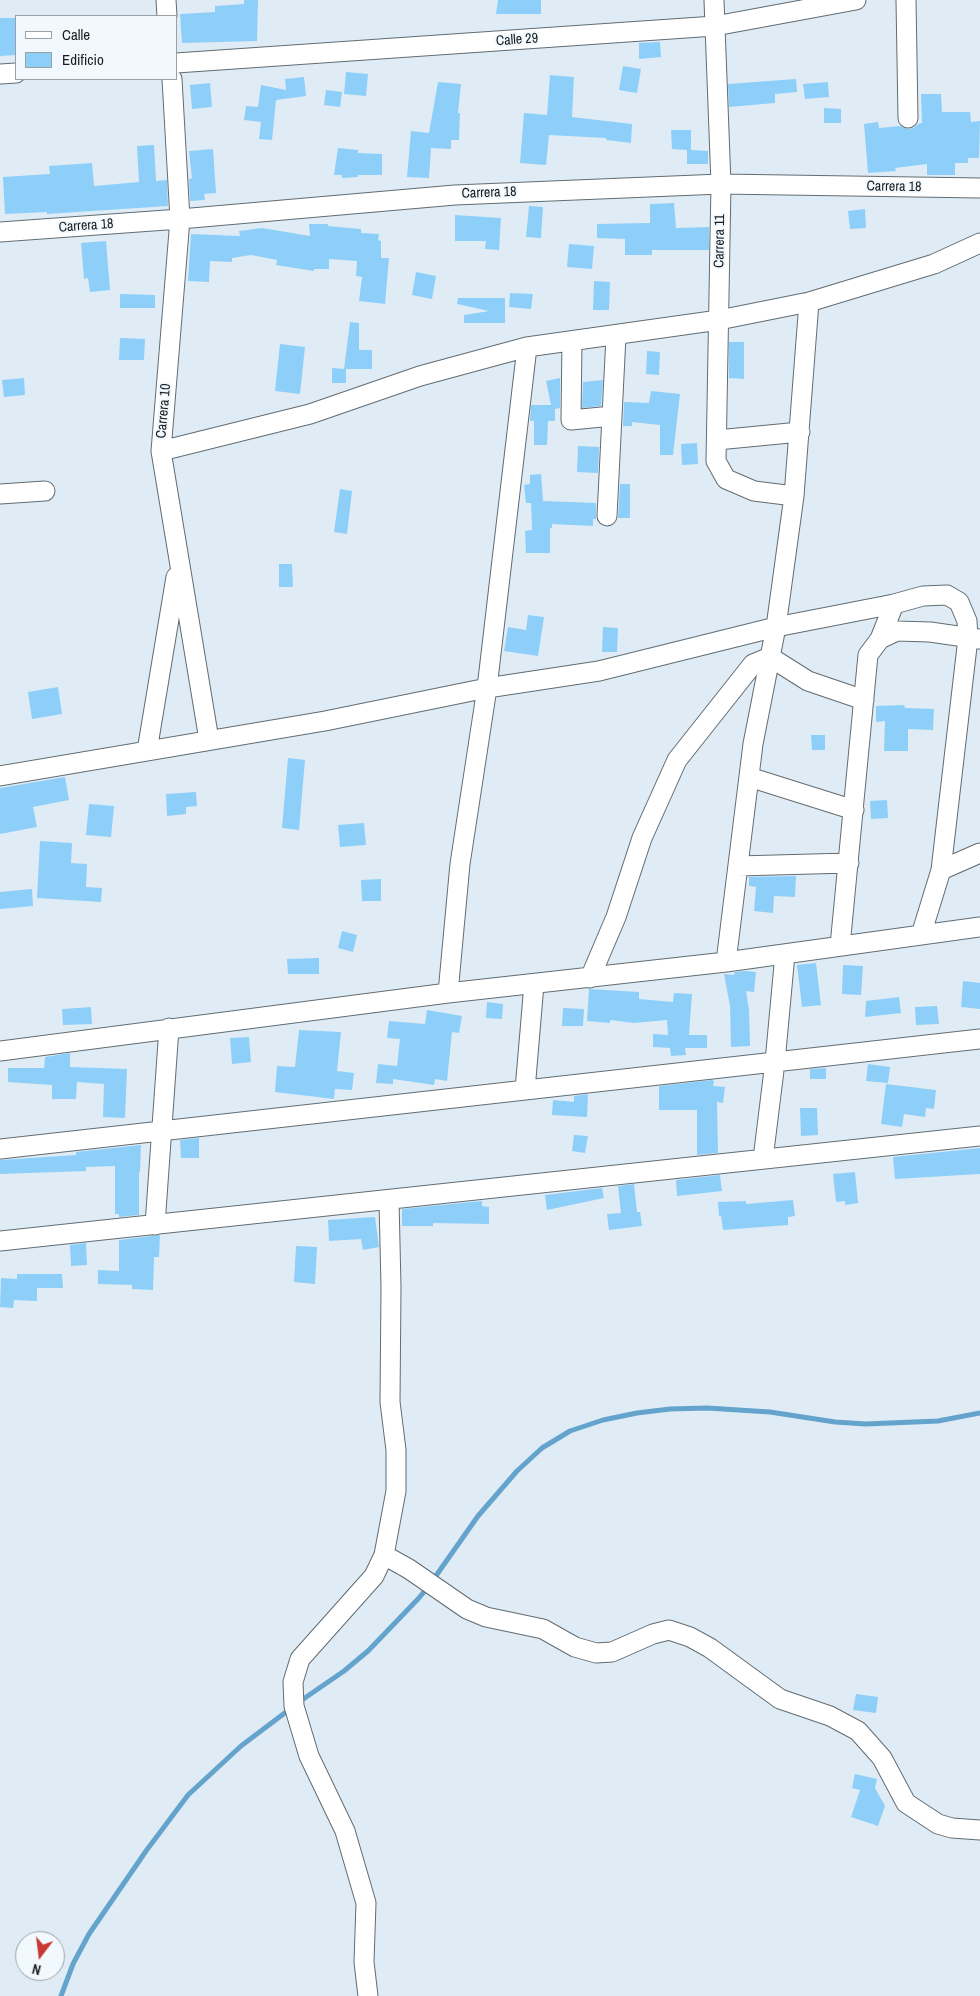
<!DOCTYPE html>
<html>
<head>
<meta charset="utf-8">
<style>
	body { margin:0 }
	#map { position:relative; width:980px; height:1996px; overflow:hidden; background:#e0ecf5; font-family:"Archivo Narrow",sans-serif }
	canvas { display:block }
	.legend { position:absolute; left:15px; top:15px; width:162px; height:65px; box-sizing:border-box; background:#f1f9fe; border:1px solid #9aa1a5; margin:0; padding:6px 9px; list-style:none; font-size:15px; color:#181c1f }
	.legend li { display:flex; align-items:center; gap:10px; height:25px }
	.legend b { width:25px; border:1px solid #9aa1a5 }
	.north { position:absolute; left:15px; top:1931px; width:50px; height:50px; box-sizing:border-box; background:#f1f9fe; border:1px solid #9aa1a5; border-radius:50%; rotate:195deg; font-size:14px; font-weight:700; line-height:20px; text-align:center; color:#181c1f }
	.north::after { content:''; display:block; margin:auto; width:18px; height:22px; background:#c73931; clip-path:polygon(50% 0,100% 100%,50% 72%,0 100%) }
</style>
</head>
<body>
<div id="map">
<canvas width="980" height="1996"></canvas>
<ul class="legend">
<li><b style="height:6px;background:#fff"></b>Calle</li>
<li><b style="height:14px;background:#8ecffa"></b>Edificio</li>
</ul>
<div class="north">N</div>
</div>
<script>
const c = document.querySelector('canvas').getContext('2d');
c.lineJoin = 'round';
function poly(rows) {
  const path = new Path2D();
  for (const r of rows) {
    path.moveTo(r[0], r[1]);
    for (let i = 2; i < r.length; i += 2) path.lineTo(r[i], r[i + 1]);
  }
  return path;
}
function trace(path, color, width, dash) {
  c.strokeStyle = color;
  c.lineWidth = width;
  c.lineCap = dash ? 'butt' : 'round';
  c.setLineDash(dash || []);
  c.stroke(path);
}
function paint(path, color) {
  c.fillStyle = color;
  c.fill(path, 'evenodd');
}
function write(font, color, halo, rows, align = 'center') {
  c.font = font + ' "Archivo Narrow",sans-serif';
  c.lineWidth = 4;
  c.setLineDash([]);
  c.textBaseline = 'middle';
  c.strokeStyle = halo;
  c.fillStyle = color;
  for (const [text, x, y, turn = 0] of rows) {
    c.save();
    c.translate(x, y);
    c.rotate((+turn || 0) * Math.PI / 180);
    c.textAlign = isNaN(turn) ? turn : align;
    if (halo) c.strokeText(text, 0, 0);
    c.fillText(text, 0, 0);
    c.restore();
  }
}
trace(poly([
	[433,1580,478,1516,517,1471,542,1448,570,1431,603,1420,637,1413,670,1409,707,1408,770,1412,835,1422,866,1424,938,1421,980,1413],
	[299,1702,344,1671,368,1651,418,1599,428,1587],
	[61,1996,73,1964,89,1934,146,1851,188,1795,241,1746,290,1709]
]), '#63a3cc', 5);
paint(poly([
	[244,0,258,0,257,41,182,43,180,14,215,12,215,6,244,4],
	[498,0,541,0,541,14,496,14],
	[0,18,16,18,16,55,0,56],
	[660,42,661,57,639,59,639,43],
	[623,66,641,69,637,93,619,90],
	[346,72,368,74,366,96,344,94],
	[550,75,574,77,572,117,632,124,631,143,606,140,606,138,549,135,546,165,520,163,524,113,547,115],
	[304,77,306,96,276,100,272,140,259,139,261,122,244,120,246,106,258,107,261,85,286,90,285,79],
	[796,79,797,92,775,94,775,103,729,107,728,84],
	[438,82,461,84,458,113,460,113,459,140,451,140,451,149,431,148,429,178,407,177,411,131,429,133],
	[828,82,829,97,805,99,803,84],
	[210,83,212,107,192,109,190,85],
	[326,90,342,92,340,107,324,105],
	[921,94,941,94,942,112,970,112,971,122,980,121,979,158,968,158,968,163,955,163,955,175,927,175,927,164,895,168,896,171,868,173,864,124,878,122,879,128,900,126,908,129,913,128,918,124,922,123],
	[824,108,841,109,841,123,824,123],
	[671,130,691,130,691,150,708,151,708,164,687,164,687,150,672,149],
	[154,145,156,181,167,180,168,206,47,214,47,212,5,214,3,177,50,174,49,166,92,163,94,186,139,182,137,146],
	[338,148,358,150,358,153,382,154,382,175,358,175,358,177,342,178,342,175,334,175],
	[213,149,216,193,204,194,205,200,190,201,189,179,192,178,189,151],
	[674,203,676,228,709,227,709,250,652,250,652,255,625,255,625,239,597,238,597,224,650,223,650,204],
	[529,206,543,207,541,238,526,237],
	[865,209,866,228,850,229,848,211],
	[455,215,501,218,499,250,485,249,486,241,455,241],
	[309,224,328,224,328,226,361,229,361,233,379,234,378,240,381,241,381,258,389,258,385,304,359,301,362,277,356,276,357,261,329,259,329,269,314,269,314,271,276,265,277,260,251,255,232,258,232,262,210,261,209,282,188,281,191,234,240,236,239,231,262,228,310,236],
	[106,241,110,290,90,292,88,278,84,279,81,243],
	[569,244,594,246,592,269,567,267],
	[416,272,436,276,432,299,412,295],
	[594,281,610,282,609,310,593,310],
	[510,293,533,294,531,309,509,307],
	[120,294,155,295,155,308,120,308],
	[458,298,505,298,505,323,464,323,464,315,489,311,457,304],
	[350,322,359,323,359,350,372,350,372,369,344,369],
	[120,338,145,339,144,360,119,360],
	[729,342,744,342,744,379,729,378],
	[280,344,305,347,300,394,275,391],
	[647,351,660,352,659,375,646,374],
	[332,368,346,369,346,383,332,383],
	[24,378,25,395,4,397,2,380],
	[560,378,560,408,555,409,555,421,548,421,547,445,534,445,534,421,530,421,531,405,551,405,546,381],
	[603,380,601,406,582,408,583,382],
	[651,391,680,394,673,455,660,455,660,425,632,422,632,426,623,426,624,402,649,403],
	[697,443,698,464,682,465,681,444],
	[578,446,599,447,598,473,577,472],
	[541,474,543,501,596,503,596,519,593,519,593,526,552,524,552,528,550,528,550,553,526,553,525,531,532,530,531,503,526,503,524,485,530,484,530,475],
	[620,484,630,484,630,518,618,518],
	[340,489,352,491,347,534,334,532],
	[279,564,292,564,293,587,279,587],
	[528,615,544,617,538,656,504,651,508,627,526,630],
	[603,627,618,628,617,652,602,652],
	[58,687,62,714,32,719,28,692],
	[904,705,905,708,934,709,933,730,908,729,908,751,884,751,885,721,876,722,876,706],
	[811,735,825,735,825,750,812,750],
	[288,758,305,760,299,830,282,828],
	[65,777,69,800,33,807,37,827,0,834,0,788],
	[196,792,197,806,186,807,186,814,167,816,166,794],
	[887,800,888,818,871,819,870,801],
	[89,804,114,806,111,837,86,835],
	[364,823,366,845,340,847,338,825],
	[40,841,72,843,71,863,87,864,86,887,102,888,101,902,37,898],
	[796,876,795,897,774,896,773,913,754,911,756,887,749,886,749,877],
	[381,879,381,901,362,901,361,880],
	[32,889,33,906,0,909,0,892],
	[342,931,357,935,353,952,338,948],
	[319,958,319,974,288,974,287,959],
	[816,963,821,1005,802,1007,797,965],
	[843,965,863,966,861,995,842,994],
	[745,971,756,972,754,992,746,991,749,1010,750,1046,731,1047,730,1006,724,974,734,975,735,972],
	[963,981,980,983,980,1009,961,1007],
	[589,989,639,992,639,999,673,1002,674,993,692,994,689,1035,707,1035,707,1048,685,1048,686,1055,671,1056,670,1048,653,1047,653,1034,668,1035,667,1020,634,1023,610,1020,610,1023,587,1021],
	[899,997,901,1013,865,1017,866,1001],
	[487,1002,503,1004,502,1019,486,1018],
	[937,1006,939,1024,916,1025,915,1007],
	[91,1007,92,1024,63,1025,62,1009],
	[563,1008,584,1009,583,1026,562,1026],
	[427,1010,462,1016,459,1033,452,1032,447,1081,435,1079,434,1085,393,1079,393,1084,376,1083,378,1064,397,1066,400,1039,387,1038,389,1021,425,1024],
	[299,1030,341,1032,337,1071,354,1073,352,1090,335,1089,334,1099,275,1092,277,1066,295,1067],
	[249,1037,251,1062,232,1064,230,1038],
	[70,1053,70,1067,127,1069,125,1118,103,1117,104,1084,77,1082,76,1099,52,1099,52,1085,8,1082,8,1068,44,1068,45,1057],
	[868,1064,890,1067,888,1083,866,1081],
	[826,1068,826,1079,810,1079,810,1069],
	[712,1080,714,1081,713,1086,725,1087,723,1103,717,1102,718,1153,697,1155,697,1110,659,1110,659,1086],
	[886,1084,936,1090,934,1109,926,1108,925,1117,904,1114,902,1127,881,1124],
	[588,1094,587,1117,552,1115,553,1100,574,1102,574,1096],
	[800,1108,817,1108,818,1135,801,1136],
	[574,1135,588,1136,585,1153,572,1151],
	[199,1138,199,1158,181,1158,180,1140],
	[141,1145,140,1172,139,1172,139,1215,119,1217,119,1214,115,1214,115,1166,86,1167,86,1171,0,1174,0,1160,76,1155,76,1152],
	[980,1148,980,1174,895,1179,893,1157],
	[855,1172,858,1203,845,1205,845,1201,836,1202,833,1174],
	[720,1175,722,1191,677,1196,676,1180],
	[634,1184,637,1212,640,1212,642,1226,609,1230,607,1214,621,1213,618,1186],
	[602,1188,604,1198,547,1210,545,1195],
	[793,1200,795,1216,788,1217,788,1225,723,1230,721,1216,719,1216,718,1202,746,1201,746,1204],
	[482,1201,482,1206,489,1207,489,1224,433,1223,433,1226,402,1226,402,1209],
	[375,1217,379,1247,363,1250,361,1239,329,1241,328,1220],
	[160,1235,159,1257,154,1257,153,1290,132,1289,132,1285,98,1284,98,1270,119,1271,119,1240],
	[86,1243,87,1265,71,1266,70,1245],
	[296,1246,317,1247,315,1284,294,1282],
	[17,1274,62,1274,63,1288,37,1288,37,1301,14,1300,13,1308,0,1307,1,1278,17,1279],
	[856,1694,878,1697,876,1713,853,1710],
	[855,1774,877,1779,875,1788,885,1806,878,1826,851,1817,860,1790,852,1788]
]), '#8ecffa');
const minor = poly([
	[166,0,167,16],
	[714,0,721,184,716,461,726,479,754,491,794,496],
	[906,0,908,118],
	[176,63,715,26,856,0],
	[0,74,16,73],
	[172,79,180,219,161,451,209,740],
	[0,232,180,219,455,195,721,184,980,188],
	[572,341,571,420,612,416],
	[717,440,800,432],
	[161,451,310,414,420,376,527,347,719,320,809,302,934,264,980,243],
	[0,494,45,491],
	[607,516,616,336],
	[880,639,897,631,930,632,979,639],
	[147,751,176,577],
	[0,776,325,721,487,688,599,671,776,627,894,604,923,596,947,595,959,602,967,621,968,638,941,870,921,935],
	[749,777,854,810],
	[738,866,849,863],
	[941,870,980,853],
	[840,946,868,655,880,639,894,604],
	[726,962,753,744,776,627,794,496,809,302],
	[590,978,616,917,642,838,677,760,753,664,770,657,808,681,864,700],
	[448,993,460,864,487,688,527,347],
	[0,1051,448,993,726,962,980,927],
	[525,1090,534,984],
	[0,1149,980,1039],
	[763,1159,775,1062,785,954],
	[155,1225,169,1028],
	[0,1241,980,1136],
	[384,1555,409,1569,467,1609,486,1617,543,1629,575,1647,596,1653,612,1652,653,1634,669,1630,690,1637,710,1648,780,1699,830,1716,858,1731,882,1758,906,1803,938,1824,952,1828,980,1830],
	[368,1996,364,1962,366,1903,345,1831,309,1756,294,1706,293,1682,300,1659,374,1576,384,1555,396,1491,396,1450,390,1402,391,1287,389,1200]
]);
trace(minor, '#616c73', 21);
trace(minor, '#fff', 19);
write('14px', '#181c1f', '#f1f9fe', [
	["Calle 29",517,40,-4],
	["Carrera 18",894,187,1],
	["Carrera 18",489,193,-2],
	["Carrera 18",86,226,-4],
	["Carrera 11",720,241,-89],
	["Carrera 10",164,411,-85]
]);
</script>
</body>
</html>
